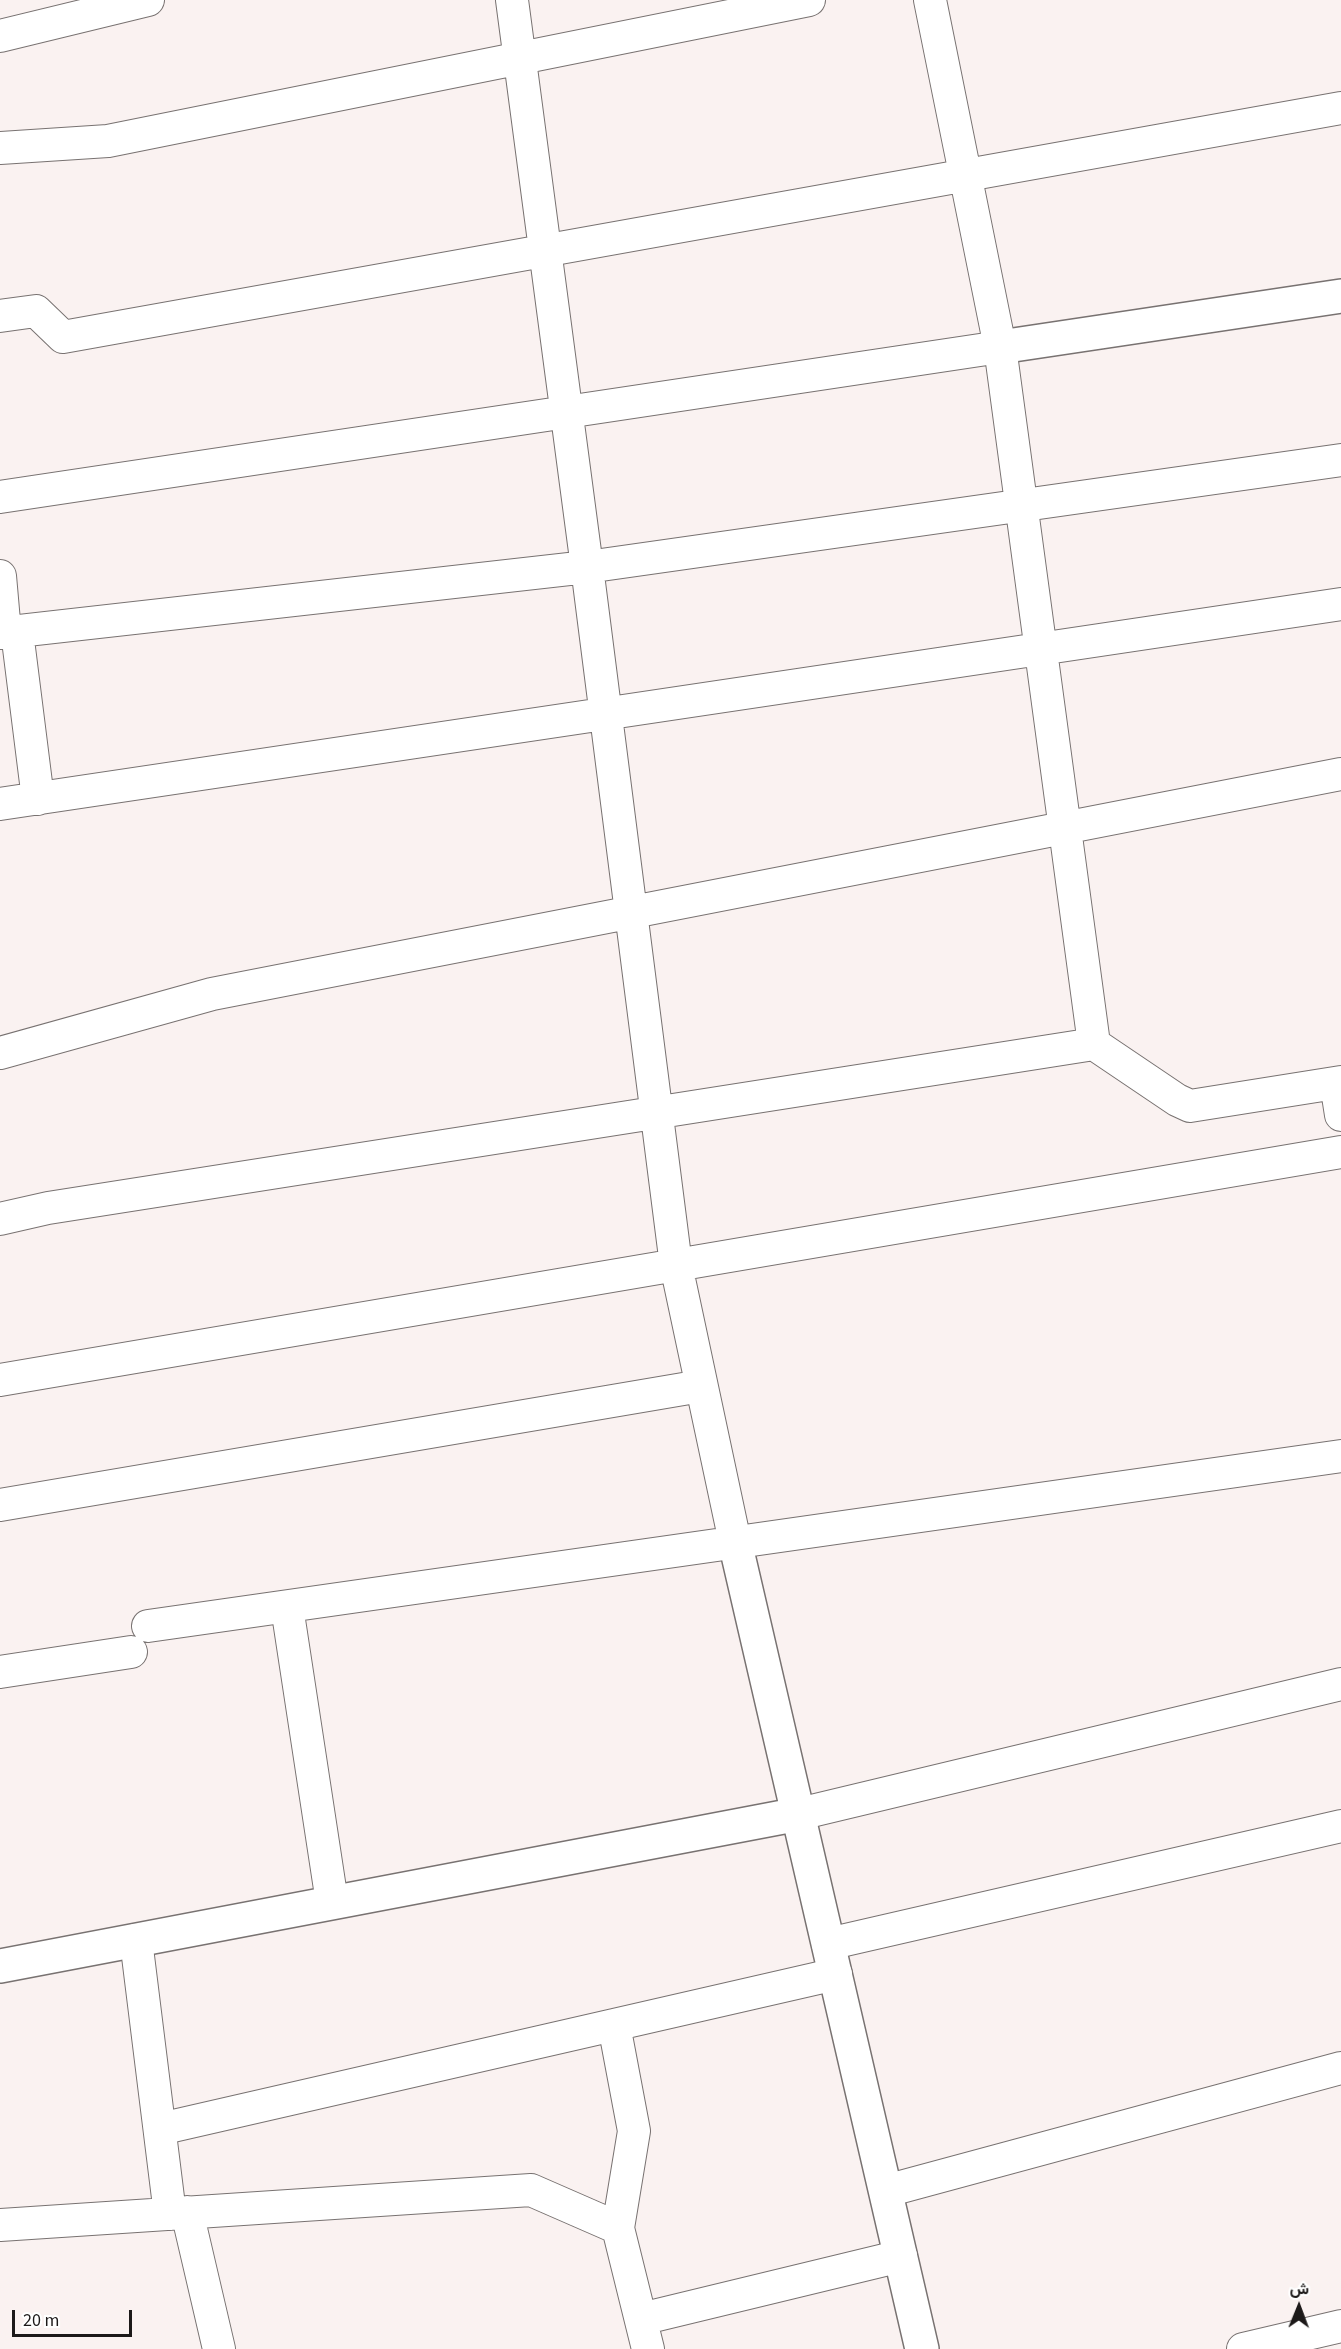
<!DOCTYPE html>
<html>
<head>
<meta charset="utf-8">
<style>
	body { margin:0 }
	#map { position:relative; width:1341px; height:2349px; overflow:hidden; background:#faf2f1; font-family:"Source Sans 3",Vazirmatn,sans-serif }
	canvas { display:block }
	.north { position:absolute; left:1269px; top:2277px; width:60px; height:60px; -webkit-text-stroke:4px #fff; paint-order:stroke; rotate:1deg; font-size:16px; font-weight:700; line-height:24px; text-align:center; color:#1c1919 }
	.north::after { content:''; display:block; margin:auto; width:21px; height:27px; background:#1c1919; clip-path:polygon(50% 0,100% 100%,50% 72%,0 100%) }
	.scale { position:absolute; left:12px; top:2310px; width:120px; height:27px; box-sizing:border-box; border:3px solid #1c1919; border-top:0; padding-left:8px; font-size:18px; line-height:21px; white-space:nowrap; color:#1c1919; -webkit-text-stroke:4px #fff; paint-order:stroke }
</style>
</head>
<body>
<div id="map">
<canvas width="1341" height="2349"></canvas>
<div class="north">ش</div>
<div class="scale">20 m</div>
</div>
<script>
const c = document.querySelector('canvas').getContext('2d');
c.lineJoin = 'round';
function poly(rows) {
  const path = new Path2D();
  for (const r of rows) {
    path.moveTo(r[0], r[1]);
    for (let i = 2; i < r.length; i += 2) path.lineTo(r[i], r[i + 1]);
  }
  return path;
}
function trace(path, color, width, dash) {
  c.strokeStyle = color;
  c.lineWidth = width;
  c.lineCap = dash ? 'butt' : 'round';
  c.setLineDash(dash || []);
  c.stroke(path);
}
const minor = poly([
	[512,0,587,567,676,1265,735,1542],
	[930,0,1000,347,1094,1044],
	[0,36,148,0],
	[0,148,108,141,809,0],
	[0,316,36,311,63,337,1341,108],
	[0,497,1000,347],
	[0,576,5,633],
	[17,632,38,799],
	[0,633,587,567,1341,460],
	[0,804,1341,604],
	[0,1053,212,994,1341,774],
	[1336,1083,1341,1115],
	[0,1219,48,1208,1094,1044,1177,1100,1190,1106,1341,1082],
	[0,1380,1341,1152],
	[0,1505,701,1386],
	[287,1607,332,1902],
	[148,1626,1341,1456],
	[0,1672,131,1652],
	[799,1814,1341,1684],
	[136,1940,170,2214],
	[828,1944,1341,1826],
	[614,2025,634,2131,618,2228],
	[160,2129,836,1974],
	[886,2191,1341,2068],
	[187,2212,219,2349],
	[0,2225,531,2190,618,2228,648,2349],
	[641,2319,901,2256],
	[1243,2349,1341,2326]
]);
const tertiary = poly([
	[1000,347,1341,296],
	[735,1542,922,2349],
	[0,1966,799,1814]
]);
trace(minor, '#787271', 34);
trace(tertiary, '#787271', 36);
trace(minor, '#fff', 32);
trace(tertiary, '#fff', 33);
</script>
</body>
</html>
